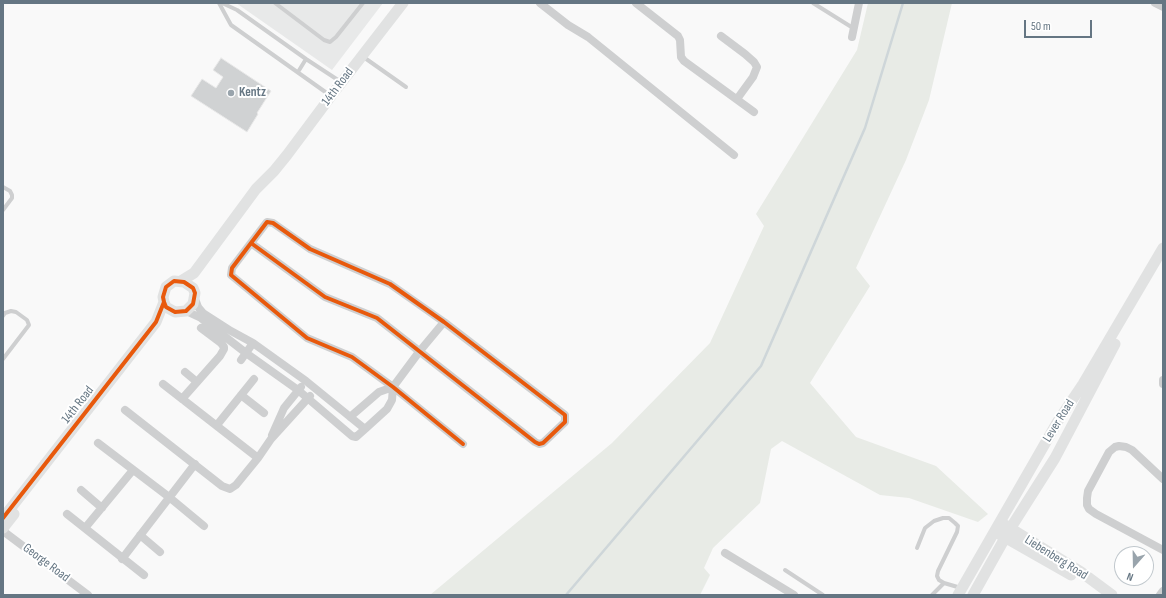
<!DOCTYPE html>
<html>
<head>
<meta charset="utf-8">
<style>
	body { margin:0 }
	#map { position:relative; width:1166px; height:598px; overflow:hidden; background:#f9f9f9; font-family:"Sofia Sans Condensed",sans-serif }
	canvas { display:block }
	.frame { position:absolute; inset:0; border:4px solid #657683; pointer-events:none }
	.north { position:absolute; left:1114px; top:546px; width:40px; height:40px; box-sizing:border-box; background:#fff; border:1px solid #c1c8cd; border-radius:50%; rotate:200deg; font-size:11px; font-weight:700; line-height:16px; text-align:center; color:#657683 }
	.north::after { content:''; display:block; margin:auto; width:14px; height:18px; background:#99a4ac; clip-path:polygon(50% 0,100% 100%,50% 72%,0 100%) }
	.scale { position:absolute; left:1024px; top:20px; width:68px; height:18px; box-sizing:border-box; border:2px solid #657683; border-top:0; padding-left:5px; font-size:12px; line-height:14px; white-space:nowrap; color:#657683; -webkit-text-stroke:3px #fff; paint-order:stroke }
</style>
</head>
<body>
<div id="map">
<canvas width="1166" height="598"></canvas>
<div class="frame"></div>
<div class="north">N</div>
<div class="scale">50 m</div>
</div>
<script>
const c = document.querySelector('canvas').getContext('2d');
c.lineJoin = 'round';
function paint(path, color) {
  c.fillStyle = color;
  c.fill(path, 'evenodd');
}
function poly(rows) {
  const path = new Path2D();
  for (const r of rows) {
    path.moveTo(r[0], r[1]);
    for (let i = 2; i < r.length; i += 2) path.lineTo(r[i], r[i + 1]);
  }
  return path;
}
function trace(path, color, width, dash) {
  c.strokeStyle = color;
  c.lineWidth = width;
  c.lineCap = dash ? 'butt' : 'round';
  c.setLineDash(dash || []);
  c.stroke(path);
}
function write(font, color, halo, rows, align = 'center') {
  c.font = font + ' "Sofia Sans Condensed",sans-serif';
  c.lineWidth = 4;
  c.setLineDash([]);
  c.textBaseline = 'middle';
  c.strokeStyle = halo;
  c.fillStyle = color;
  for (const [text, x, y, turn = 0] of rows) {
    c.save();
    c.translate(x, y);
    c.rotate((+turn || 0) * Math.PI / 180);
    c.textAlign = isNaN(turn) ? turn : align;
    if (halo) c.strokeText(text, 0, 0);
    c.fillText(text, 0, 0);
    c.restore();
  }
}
paint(poly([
	[236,3,383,3,332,70]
]), '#e8e9e9');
paint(poly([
	[868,3,952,3,929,100,906,160,856,268,870,286,810,383,856,437,936,466,988,514,978,522,909,498,880,495,782,441,771,449,760,503,713,548,704,568,710,575,700,595,430,595,612,443,710,343,764,226,756,214,857,50]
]), '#e8ebe6');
trace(poly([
	[566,595,761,366,865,128,903,3]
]), '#ced6d9', 2.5);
const building = poly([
	[221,58,271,91,257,113,258,114,247,132,191,96,202,79,216,88,223,77,213,70,221,58]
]);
paint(building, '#d0d2d3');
trace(building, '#e8e8e8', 1);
trace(poly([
	[219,3,231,25,331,96],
	[222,3,237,10,306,59,341,82],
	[275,3,324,40,330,42,336,37,363,3],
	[813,3,853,28],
	[362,56,406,87],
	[298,72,306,59],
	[3,187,10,191,12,195,12,198,3,210],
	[3,316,5,313,11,311,16,312,27,320,29,325,3,359],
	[917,548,925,528,934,521,943,518,949,518,955,523,958,526,957,532,938,571,937,576,939,580,944,583],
	[785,570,823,595],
	[932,595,944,583,961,588]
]), '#cecfd0', 4);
trace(poly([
	[540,3,568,25,588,37,734,155],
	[636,3,678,36,680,40,681,57,684,61,754,112],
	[1155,3,1163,7],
	[721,36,745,54,754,62,757,67,753,77,737,99],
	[852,37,859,3],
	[251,243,325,297,377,318,535,442,539,444,543,443,565,422,565,415,444,322,390,284,310,249,273,223,267,222,251,243,232,268,231,275,307,338,352,357,393,387,463,444],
	[186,311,201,318,246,353,298,390,352,436,356,437,365,429,306,381,253,343,231,331,203,313,198,307,195,299],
	[241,360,253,343],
	[185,372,197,382],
	[1163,380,1163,384],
	[163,384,258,458],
	[393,387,419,352,444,322],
	[241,395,264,413],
	[182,399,220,356,224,349,224,347,221,343,201,328],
	[125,410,222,486,230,489,236,485,258,458,271,439,310,396],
	[350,417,379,392,393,387,392,400,387,409,365,429],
	[217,425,254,379],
	[272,435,284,408,301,387],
	[98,443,169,497,204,526],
	[1163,479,1132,450,1126,447,1119,446,1115,447,1109,452,1088,491,1087,498,1087,505,1089,509,1096,514,1163,550],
	[81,490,102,508],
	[67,514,144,575],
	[85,528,133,470],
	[3,531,88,595],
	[140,535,160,552],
	[725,553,794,595],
	[122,559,195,464],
	[1160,595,1163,591]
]), '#cecfd0', 8);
trace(poly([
	[181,281,194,273,256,189,274,171,287,155,331,96,403,3],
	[3,518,156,322,164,302,163,297,166,287,174,281,184,282,193,288,195,293,193,304,186,311,175,312,166,307,164,302],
	[1005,525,1081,572,1112,595],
	[3,528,14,514],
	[999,534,1071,575],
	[958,595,1058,421,1083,384,1163,248],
	[973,595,1010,529,1055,458,1115,344]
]), '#e1e2e2', 11);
trace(poly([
	[251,243,325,297,377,318,535,442,539,444,543,443,565,422,565,415,444,322,390,284,310,249,273,223,267,222,251,243,232,268,231,275,307,338,352,357,393,387,463,444],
	[3,518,156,322,164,302,163,297,166,287,174,281,184,282,193,288,195,293,193,304,186,311,175,312,166,307,164,302]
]), '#e8590c', 4);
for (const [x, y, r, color] of [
	[231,93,4,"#99a4ac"]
]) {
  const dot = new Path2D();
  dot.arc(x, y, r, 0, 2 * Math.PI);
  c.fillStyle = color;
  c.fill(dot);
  trace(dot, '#fff', 1.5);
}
write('13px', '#657683', '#fff', [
	["14th Road",338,87,-53],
	["14th Road",78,405,-52],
	["Lever Road",1059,421,-58],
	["Liebenberg Road",1056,558,32],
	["George Road",46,563,37]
]);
write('bold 13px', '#657683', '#fff', [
	["Kentz",239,93]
], 'left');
</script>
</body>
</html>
